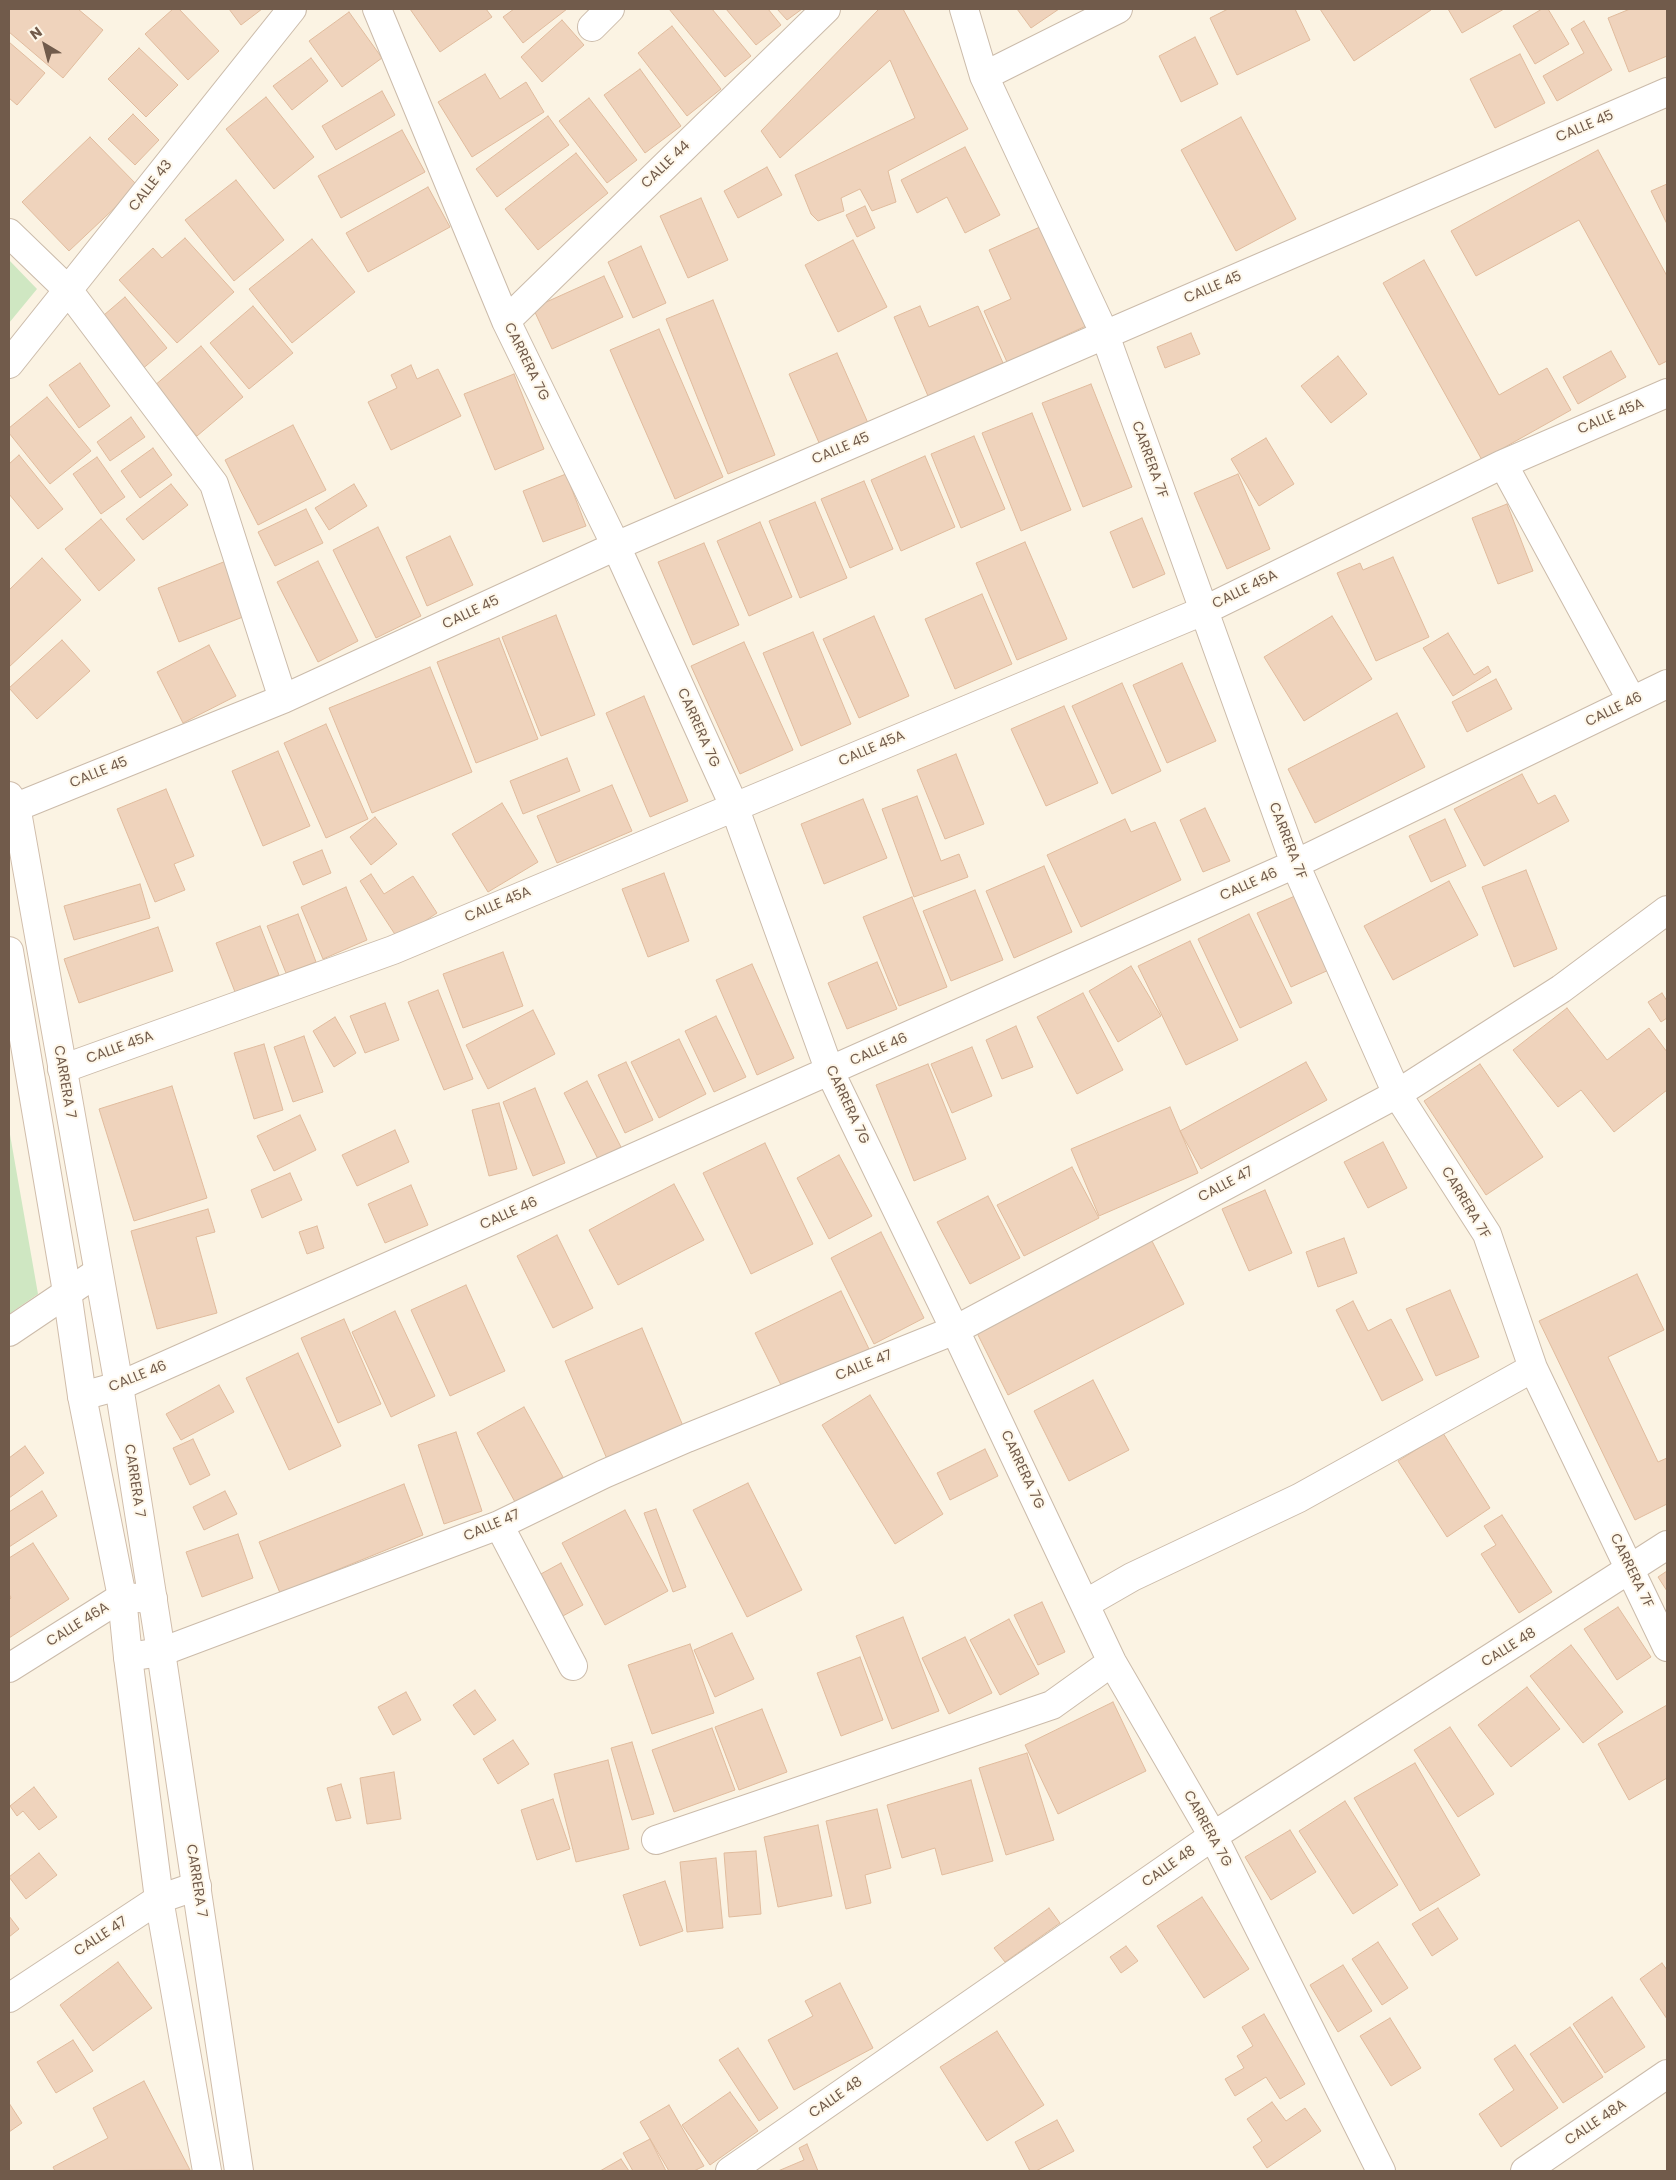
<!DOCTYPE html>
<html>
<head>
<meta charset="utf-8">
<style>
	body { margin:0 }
	#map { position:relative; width:1676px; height:2180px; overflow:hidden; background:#fbf3e3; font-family:Poppins,sans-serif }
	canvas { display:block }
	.frame { position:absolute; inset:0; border:10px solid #715b4b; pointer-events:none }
	.north { position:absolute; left:20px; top:20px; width:50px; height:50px; -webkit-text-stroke:4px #fef7e9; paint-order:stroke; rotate:323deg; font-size:14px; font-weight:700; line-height:20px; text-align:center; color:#715b4b }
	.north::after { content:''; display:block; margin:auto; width:18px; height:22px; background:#715b4b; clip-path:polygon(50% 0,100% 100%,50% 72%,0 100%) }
</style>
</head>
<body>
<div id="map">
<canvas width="1676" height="2180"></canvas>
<div class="frame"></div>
<div class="north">N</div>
</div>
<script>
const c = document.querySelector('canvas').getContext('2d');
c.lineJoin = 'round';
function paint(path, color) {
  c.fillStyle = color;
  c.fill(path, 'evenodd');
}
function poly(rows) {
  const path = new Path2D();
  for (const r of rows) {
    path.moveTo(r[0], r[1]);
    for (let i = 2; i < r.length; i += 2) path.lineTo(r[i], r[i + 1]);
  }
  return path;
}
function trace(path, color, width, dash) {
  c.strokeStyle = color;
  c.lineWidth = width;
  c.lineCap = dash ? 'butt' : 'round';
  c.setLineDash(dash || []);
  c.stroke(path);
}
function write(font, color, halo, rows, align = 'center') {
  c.font = font + ' Poppins,sans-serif';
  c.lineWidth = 4;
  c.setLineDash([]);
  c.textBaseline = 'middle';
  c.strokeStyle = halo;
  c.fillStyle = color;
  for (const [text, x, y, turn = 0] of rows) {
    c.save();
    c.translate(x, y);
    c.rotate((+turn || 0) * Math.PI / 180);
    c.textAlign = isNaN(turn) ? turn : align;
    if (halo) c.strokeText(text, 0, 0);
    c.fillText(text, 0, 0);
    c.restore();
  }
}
paint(poly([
	[9,260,37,289,9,323],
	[9,1129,38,1294,9,1314]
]), '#cfe7c2');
const building = poly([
	[9,9,78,9,103,30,63,78,9,32,9,9],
	[173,9,179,9,219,51,188,80,145,34,173,9],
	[229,9,262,9,241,25,229,9],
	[410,9,486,9,492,17,440,52,410,9],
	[514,9,567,9,523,43,503,17,514,9],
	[669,9,712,9,751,56,725,77,669,9],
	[726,9,768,9,781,25,756,45,726,9],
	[777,9,802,9,787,20,777,9],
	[879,9,903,9,968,129,888,171,896,202,872,211,860,189,841,198,844,211,818,221,811,214,795,175,915,118,890,60,780,158,761,131,879,9],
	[1017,9,1059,9,1031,28,1017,9],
	[1228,9,1295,9,1310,40,1237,75,1210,18,1228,9],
	[1320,9,1430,9,1431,10,1354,61,1320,9],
	[1448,9,1504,9,1462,33,1448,9],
	[1542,9,1548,9,1569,44,1535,64,1513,26,1542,9],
	[1630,9,1667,9,1667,56,1629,72,1608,18,1630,9],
	[349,12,382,58,342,87,309,41,349,12],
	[562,20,584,45,542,82,521,57,562,20],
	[1584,21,1612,70,1557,101,1543,76,1584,53,1571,29,1584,21],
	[672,26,721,89,687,116,638,53,672,26],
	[1195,37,1218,84,1181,102,1159,56,1195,37],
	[9,42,45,73,17,105,9,98,9,42],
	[139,48,178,85,146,117,108,79,139,48],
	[1520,54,1545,103,1495,128,1470,79,1520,54],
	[311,58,328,81,292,110,273,86,311,58],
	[640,69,681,126,645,153,604,95,640,69],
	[485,74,500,99,526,82,544,112,472,157,438,102,485,74],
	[382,91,395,115,336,150,322,126,382,91],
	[266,97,314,157,274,189,226,129,266,97],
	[589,98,637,160,607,183,559,121,589,98],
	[133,114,159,140,135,165,108,139,133,114],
	[548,116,569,145,497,197,476,169,548,116],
	[1241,117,1296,219,1236,251,1181,150,1241,117],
	[402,130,425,172,341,218,318,176,402,130],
	[90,137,138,186,69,251,22,202,90,137],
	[965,147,1000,215,965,233,947,197,917,213,901,180,965,147],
	[1598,150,1667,276,1667,361,1659,365,1579,220,1476,276,1451,231,1598,150],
	[576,153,608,193,538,250,505,209,576,153],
	[767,167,782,195,738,218,724,191,767,167],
	[236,180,284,240,234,281,185,220,236,180],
	[1667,184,1667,224,1651,191,1667,184],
	[428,187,450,227,368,272,346,233,428,187],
	[701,198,728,260,688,278,660,216,701,198],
	[865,206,875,228,857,237,846,215,865,206],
	[1042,226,1086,326,1007,362,984,311,1011,299,989,250,1042,226],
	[185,238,234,292,177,343,119,280,153,248,162,258,185,238],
	[312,239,355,292,292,343,249,289,312,239],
	[853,240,887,307,838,332,805,265,853,240],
	[641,246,666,303,633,318,608,262,641,246],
	[1424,260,1499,395,1547,368,1571,410,1482,460,1383,283,1424,260],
	[604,276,623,317,552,349,533,308,604,276],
	[125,297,167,348,140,371,97,321,125,297],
	[713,300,775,455,728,474,666,319,713,300],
	[253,306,293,353,249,389,210,343,253,306],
	[920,306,929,327,978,306,1003,363,928,396,894,317,920,306],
	[659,329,723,477,675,499,610,350,659,329],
	[1191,333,1200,354,1165,368,1157,347,1191,333],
	[201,346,243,397,197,436,154,386,201,346],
	[1611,351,1626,377,1578,404,1563,377,1611,351],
	[837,353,868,423,820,445,789,374,837,353],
	[1338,356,1367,394,1331,423,1301,386,1338,356],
	[80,363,110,406,79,428,49,385,80,363],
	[411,365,417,379,438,369,461,416,391,450,368,402,397,388,391,375,411,365],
	[514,374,544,449,495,470,464,394,514,374],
	[1091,384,1132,487,1083,507,1042,403,1091,384],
	[47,397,91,451,50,484,9,433,9,428,47,397],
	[1032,413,1071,510,1021,531,982,433,1032,413],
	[131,417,145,437,110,461,97,442,131,417],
	[293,425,326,490,258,525,225,460,293,425],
	[974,436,1005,509,961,528,931,454,974,436],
	[1266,438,1294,484,1259,506,1231,459,1266,438],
	[153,448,172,475,140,498,121,471,153,448],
	[19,455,63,509,38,529,9,494,9,464,19,455],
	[925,456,955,527,901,551,871,480,925,456],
	[97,457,125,497,101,514,73,474,97,457],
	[566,474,586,526,543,542,523,491,566,474],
	[1238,474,1270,549,1227,569,1194,493,1238,474],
	[864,481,893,549,850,568,821,499,864,481],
	[171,484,188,505,143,540,126,519,171,484],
	[354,484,367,506,329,530,315,508,354,484],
	[815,502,847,578,800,598,769,521,815,502],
	[1507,504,1533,571,1498,584,1472,518,1507,504],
	[306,509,323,543,275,566,258,532,306,509],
	[1142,518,1165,574,1133,588,1110,532,1142,518],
	[101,519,135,560,99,591,65,549,101,519],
	[760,522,792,597,749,616,717,541,760,522],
	[378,527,421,616,376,638,333,550,378,527],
	[450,536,473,585,427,606,406,557,450,536],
	[1025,542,1067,639,1017,660,976,563,1025,542],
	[704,543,739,625,693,645,658,562,704,543],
	[1393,557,1429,637,1376,661,1337,573,1360,563,1363,570,1393,557],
	[42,558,81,600,9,667,9,590,42,558],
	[226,561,248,615,179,642,158,588,226,561],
	[318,561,358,641,318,662,277,582,318,561],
	[982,594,1012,664,955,689,925,619,982,594],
	[556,615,595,715,541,736,502,637,556,615],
	[874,616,909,696,859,718,823,639,874,616],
	[1332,616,1372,679,1304,721,1264,657,1332,616],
	[813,632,851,724,801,746,763,653,813,632],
	[1448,633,1474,675,1488,666,1491,672,1453,696,1423,648,1448,633],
	[499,638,538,739,476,763,437,662,499,638],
	[62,640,90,671,37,719,9,688,62,640],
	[744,642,793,750,740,774,691,666,744,642],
	[209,645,236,696,183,723,157,672,209,645],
	[1182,663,1216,741,1167,763,1133,685,1182,663],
	[430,667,472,772,372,813,329,708,430,667],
	[1496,679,1512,709,1467,732,1452,702,1496,679],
	[1122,683,1161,771,1112,794,1072,706,1122,683],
	[644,696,688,801,650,817,606,713,644,696],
	[1064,706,1098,783,1046,806,1011,729,1064,706],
	[1397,713,1425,767,1315,823,1288,769,1397,713],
	[326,724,368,819,326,838,284,743,326,724],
	[278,751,310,826,263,846,232,771,278,751],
	[956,754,984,824,945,839,917,770,956,754],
	[567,758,580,791,523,814,510,781,567,758],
	[1522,774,1538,804,1555,795,1569,821,1484,866,1454,809,1522,774],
	[612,785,632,831,557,863,537,816,612,785],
	[166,789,194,856,174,864,185,890,155,902,117,809,166,789],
	[917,796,941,861,959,854,968,877,914,897,882,809,917,796],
	[863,799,887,858,824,884,801,824,863,799],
	[502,803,538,862,488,892,452,834,502,803],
	[1205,808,1230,861,1203,872,1180,820,1205,808],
	[375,817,397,844,371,865,350,837,375,817],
	[1125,819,1131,832,1155,822,1181,880,1081,927,1047,855,1125,819],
	[1445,819,1466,866,1431,882,1409,836,1445,819],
	[322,850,331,873,303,885,293,862,322,850],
	[1044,866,1072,932,1014,958,986,891,1044,866],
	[1526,870,1557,949,1514,967,1482,887,1526,870],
	[664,873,689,941,648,957,622,889,664,873],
	[371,874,384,894,413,876,437,913,398,939,360,881,371,874],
	[1449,881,1478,935,1393,980,1364,926,1449,881],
	[140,884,150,918,74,940,64,906,140,884],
	[346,887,367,940,323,959,301,907,346,887],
	[975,890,1003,960,951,981,923,911,975,890],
	[1297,895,1331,969,1291,987,1257,913,1297,895],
	[912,897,947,987,899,1006,863,917,912,897],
	[298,914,316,962,286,973,267,926,298,914],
	[1249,914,1292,1003,1240,1028,1198,939,1249,914],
	[260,926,279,975,235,992,216,943,260,926],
	[158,927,173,971,79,1003,64,959,158,927],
	[1190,941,1238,1040,1186,1065,1138,966,1190,941],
	[503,952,523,1006,463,1028,443,974,503,952],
	[877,962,897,1009,847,1029,828,983,877,962],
	[752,964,794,1058,757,1075,716,980,752,964],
	[1131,966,1161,1016,1118,1042,1089,991,1131,966],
	[438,990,473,1079,444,1090,408,1002,438,990],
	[1083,993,1123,1070,1077,1094,1037,1017,1083,993],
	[1662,993,1667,1001,1667,1018,1661,1022,1648,1002,1662,993],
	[385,1003,399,1040,365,1053,350,1016,385,1003],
	[1567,1008,1607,1060,1649,1028,1667,1052,1667,1090,1614,1132,1581,1090,1558,1107,1513,1050,1567,1008],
	[533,1010,555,1054,488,1089,466,1045,533,1010],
	[716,1016,746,1077,714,1092,685,1031,716,1016],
	[335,1017,356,1053,334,1067,313,1031,335,1017],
	[1016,1026,1033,1067,1002,1079,986,1040,1016,1026],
	[304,1036,323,1092,293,1102,274,1047,304,1036],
	[679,1039,706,1094,659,1118,631,1062,679,1039],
	[264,1044,283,1110,254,1119,234,1053,264,1044],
	[972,1047,992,1096,952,1113,931,1064,972,1047],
	[626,1062,653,1120,625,1133,598,1075,626,1062],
	[1306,1062,1327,1100,1201,1169,1180,1131,1306,1062],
	[928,1064,966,1159,914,1181,876,1085,928,1064],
	[1480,1064,1543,1157,1486,1195,1424,1101,1480,1064],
	[587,1081,621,1147,598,1159,564,1093,587,1081],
	[172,1086,207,1198,134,1221,99,1109,172,1086],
	[535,1088,565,1163,533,1176,503,1102,535,1088],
	[499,1103,517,1169,489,1176,472,1110,499,1103],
	[1170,1107,1198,1173,1099,1216,1071,1149,1170,1107],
	[300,1115,316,1150,274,1171,257,1136,300,1115],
	[395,1130,409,1162,357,1186,342,1155,395,1130],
	[1383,1142,1407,1188,1368,1208,1344,1162,1383,1142],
	[765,1143,813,1244,751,1274,703,1173,765,1143],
	[839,1155,872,1216,829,1239,797,1178,839,1155],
	[1072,1167,1099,1218,1024,1256,997,1205,1072,1167],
	[290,1173,302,1200,262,1218,251,1190,290,1173],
	[674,1184,704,1240,618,1285,589,1230,674,1184],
	[411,1185,428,1225,385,1243,368,1204,411,1185],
	[1265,1190,1292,1253,1249,1271,1222,1209,1265,1190],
	[988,1196,1020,1258,970,1284,937,1222,988,1196],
	[208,1209,215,1232,196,1237,217,1313,157,1329,131,1231,208,1209],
	[317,1226,324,1248,307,1254,299,1232,317,1226],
	[881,1232,924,1318,874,1344,831,1258,881,1232],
	[557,1235,593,1308,553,1328,517,1256,557,1235],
	[1344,1238,1357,1273,1318,1287,1306,1252,1344,1238],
	[1151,1239,1184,1304,1008,1395,975,1329,1151,1239],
	[1637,1274,1664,1330,1608,1357,1658,1462,1667,1458,1667,1504,1635,1520,1539,1321,1637,1274],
	[466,1285,505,1371,450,1396,411,1310,466,1285],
	[1450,1290,1479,1357,1436,1376,1406,1309,1450,1290],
	[841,1291,869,1349,784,1391,755,1333,841,1291],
	[1353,1301,1368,1331,1391,1319,1423,1380,1382,1401,1336,1310,1353,1301],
	[395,1311,435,1396,391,1417,352,1332,395,1311],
	[344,1319,381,1404,338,1423,301,1338,344,1319],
	[642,1328,683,1426,607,1459,565,1361,642,1328],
	[298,1353,341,1446,289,1470,246,1378,298,1353],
	[1093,1380,1129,1450,1069,1481,1034,1411,1093,1380],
	[219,1385,234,1412,181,1440,166,1414,219,1385],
	[870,1395,943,1514,895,1544,822,1425,870,1395],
	[524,1407,563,1477,515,1502,477,1433,524,1407],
	[456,1432,482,1511,444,1524,418,1445,456,1432],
	[1443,1433,1490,1508,1447,1537,1398,1461,1443,1433],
	[193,1439,210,1475,190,1485,173,1448,193,1439],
	[25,1446,44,1473,9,1498,9,1458,25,1446],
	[985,1449,998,1476,950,1500,937,1473,985,1449],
	[748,1483,802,1590,747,1617,693,1510,748,1483],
	[404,1484,423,1535,280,1593,259,1542,404,1484],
	[42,1491,57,1516,9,1547,9,1512,42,1491],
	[225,1491,237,1514,204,1530,193,1507,225,1491],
	[656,1509,686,1587,673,1592,644,1513,656,1509],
	[625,1510,668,1591,605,1625,562,1543,625,1510],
	[1502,1515,1552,1592,1519,1613,1481,1554,1496,1545,1484,1526,1502,1515],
	[238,1534,253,1578,202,1597,186,1552,238,1534],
	[33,1543,69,1599,9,1638,9,1600,11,1598,9,1594,9,1558,33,1543],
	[561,1563,583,1605,561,1617,539,1575,561,1563],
	[1667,1571,1667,1591,1658,1577,1667,1571],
	[1042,1602,1065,1652,1038,1665,1014,1615,1042,1602],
	[1618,1607,1651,1657,1617,1680,1584,1629,1618,1607],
	[903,1617,939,1711,892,1729,856,1636,903,1617],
	[1009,1619,1039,1674,1000,1695,970,1640,1009,1619],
	[732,1633,754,1679,715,1697,694,1650,732,1633],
	[965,1637,992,1693,949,1714,922,1658,965,1637],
	[690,1644,714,1713,652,1734,628,1665,690,1644],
	[1571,1645,1623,1712,1583,1743,1530,1676,1571,1645],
	[860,1657,883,1720,841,1736,817,1673,860,1657],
	[1527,1687,1560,1729,1511,1767,1478,1725,1527,1687],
	[475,1690,496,1720,474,1735,453,1705,475,1690],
	[406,1692,421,1720,393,1735,378,1707,406,1692],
	[1113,1702,1146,1771,1058,1814,1025,1745,1113,1702],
	[1667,1705,1667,1778,1629,1800,1598,1744,1667,1705],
	[762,1709,787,1772,739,1790,715,1727,762,1709],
	[1450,1727,1494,1794,1458,1817,1414,1750,1450,1727],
	[712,1728,735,1790,674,1812,652,1750,712,1728],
	[513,1740,529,1764,498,1784,483,1759,513,1740],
	[632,1742,654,1814,632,1820,611,1748,632,1742],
	[1027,1753,1054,1840,1006,1855,979,1768,1027,1753],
	[608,1760,629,1849,576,1862,554,1774,608,1760],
	[1415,1763,1480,1875,1420,1911,1354,1798,1415,1763],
	[394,1772,401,1819,367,1824,360,1778,394,1772],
	[971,1780,993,1861,942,1875,935,1848,902,1858,887,1805,971,1780],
	[341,1784,351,1818,336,1821,327,1788,341,1784],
	[34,1787,57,1817,39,1830,23,1811,17,1816,10,1806,34,1787],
	[553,1799,570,1849,537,1860,521,1810,553,1799],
	[1345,1801,1398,1885,1353,1914,1299,1831,1345,1801],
	[877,1809,891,1868,865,1875,871,1903,846,1909,826,1821,877,1809],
	[818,1825,832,1896,778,1907,764,1837,818,1825],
	[1290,1830,1316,1872,1271,1900,1245,1857,1290,1830],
	[756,1851,761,1914,729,1917,724,1853,756,1851],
	[39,1853,57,1875,26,1899,9,1877,39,1853],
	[716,1858,723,1928,687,1932,680,1862,716,1858],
	[665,1881,683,1931,640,1946,623,1895,665,1881],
	[1202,1897,1249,1969,1204,1998,1157,1926,1202,1897],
	[1049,1908,1060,1923,1005,1962,994,1948,1049,1908],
	[1438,1908,1458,1939,1432,1956,1412,1924,1438,1908],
	[9,1916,19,1929,9,1937,9,1916],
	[1378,1942,1408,1988,1382,2005,1352,1959,1378,1942],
	[1126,1946,1138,1961,1121,1973,1110,1957,1126,1946],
	[118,1962,152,2008,93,2051,60,2005,118,1962],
	[1662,1963,1667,1970,1667,2019,1640,1979,1662,1963],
	[1343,1965,1372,2011,1338,2032,1310,1985,1343,1965],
	[840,1983,873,2048,794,2090,768,2040,813,2016,805,2001,840,1983],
	[1612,1997,1645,2047,1605,2073,1573,2024,1612,1997],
	[1264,2014,1305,2084,1280,2099,1266,2077,1235,2096,1225,2079,1244,2068,1237,2056,1253,2046,1242,2027,1264,2014],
	[1390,2018,1421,2068,1391,2086,1360,2036,1390,2018],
	[1570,2027,1603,2077,1563,2103,1530,2054,1570,2027],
	[997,2031,1044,2105,987,2141,940,2067,997,2031],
	[73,2040,93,2071,56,2093,37,2062,73,2040],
	[1515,2045,1558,2108,1501,2147,1479,2114,1514,2090,1494,2059,1515,2045],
	[738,2048,778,2108,759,2121,719,2060,738,2048],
	[144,2081,190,2170,55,2171,53,2167,108,2138,93,2108,144,2081],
	[730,2092,758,2131,710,2165,682,2125,730,2092],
	[1272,2102,1286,2121,1305,2108,1321,2131,1267,2168,1253,2147,1262,2141,1247,2119,1272,2102],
	[9,2103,22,2123,9,2132,9,2103],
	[669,2105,704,2166,694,2171,669,2171,640,2122,669,2105],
	[1057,2120,1074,2151,1036,2171,1030,2171,1015,2142,1057,2120],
	[650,2139,666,2171,633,2171,623,2153,650,2139],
	[807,2144,818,2171,778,2171,804,2160,799,2148,807,2144],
	[621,2159,629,2171,600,2171,621,2159]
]);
paint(building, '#efd3bc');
trace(building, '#e0bb9d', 1);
const street = poly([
	[377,9,506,321,616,546,734,806,830,1072,955,1330,1112,1662,1213,1836,1381,2171],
	[964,9,984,76,1105,335,1295,864,1397,1094,1487,1234,1533,1368,1667,1647],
	[592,27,610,9],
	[984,76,1118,9],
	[9,233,68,290,214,484,283,699],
	[506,321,826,9],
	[9,364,292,9],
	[1503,464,1632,701],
	[9,810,283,699,616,546,1667,92],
	[62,1069,393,950,1203,611,1503,464,1667,393],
	[9,1332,98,1272],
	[82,1396,119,1386,1295,864,1667,684],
	[499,1525,573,1666],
	[1085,1604,1132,1577,1299,1498,1533,1368],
	[128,1657,161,1652,499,1525,604,1474,687,1438,955,1330,1397,1094,1561,989,1667,910],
	[9,1668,122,1597,153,1599],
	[656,1840,1052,1705,1112,1662],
	[9,1998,159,1899,197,1886],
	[730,2171,1213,1836,1667,1545],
	[1525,2171,1667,2074]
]);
const secondary = poly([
	[9,796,16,806,119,1386,161,1652,239,2171],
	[9,951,67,1292,82,1396,122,1597,128,1657,159,1899,207,2171]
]);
trace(street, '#cbbbaa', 30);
trace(secondary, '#d0bdab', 30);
trace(street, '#fff', 28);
trace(secondary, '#fff', 28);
write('14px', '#715b4b', '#fef7e9', [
	["CALLE 45",1585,127,-23],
	["CALLE 44",666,165,-44],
	["CALLE 43",151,186,-52],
	["CALLE 45",1213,288,-23],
	["CARRERA 7G",526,362,64],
	["CALLE 45A",1611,417,-23],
	["CALLE 45",841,449,-23],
	["CARRERA 7F",1149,460,70],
	["CALLE 45A",1245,590,-26],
	["CALLE 45",471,613,-25],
	["CALLE 46",1614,710,-26],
	["CARRERA 7G",698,728,66],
	["CALLE 45A",872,749,-23],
	["CALLE 45",99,773,-22],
	["CARRERA 7F",1287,841,69],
	["CALLE 46",1249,885,-24],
	["CALLE 45A",498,905,-23],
	["CALLE 45A",120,1048,-20],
	["CALLE 46",879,1050,-24],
	["CARRERA 7",64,1082,80],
	["CARRERA 7G",847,1105,65],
	["CALLE 47",1226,1185,-28],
	["CARRERA 7F",1465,1203,59],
	["CALLE 46",509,1214,-24],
	["CALLE 47",864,1366,-22],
	["CALLE 46",138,1377,-22],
	["CARRERA 7G",1022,1470,65],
	["CARRERA 7",134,1481,81],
	["CALLE 47",492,1526,-23],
	["CARRERA 7F",1631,1571,64],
	["CALLE 46A",78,1625,-32],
	["CALLE 48",1509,1648,-32],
	["CARRERA 7G",1207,1829,61],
	["CALLE 48",1169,1867,-35],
	["CARRERA 7",196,1881,81],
	["CALLE 47",101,1937,-33],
	["CALLE 48",836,2098,-35],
	["CALLE 48A",1596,2123,-34]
]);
</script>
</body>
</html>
